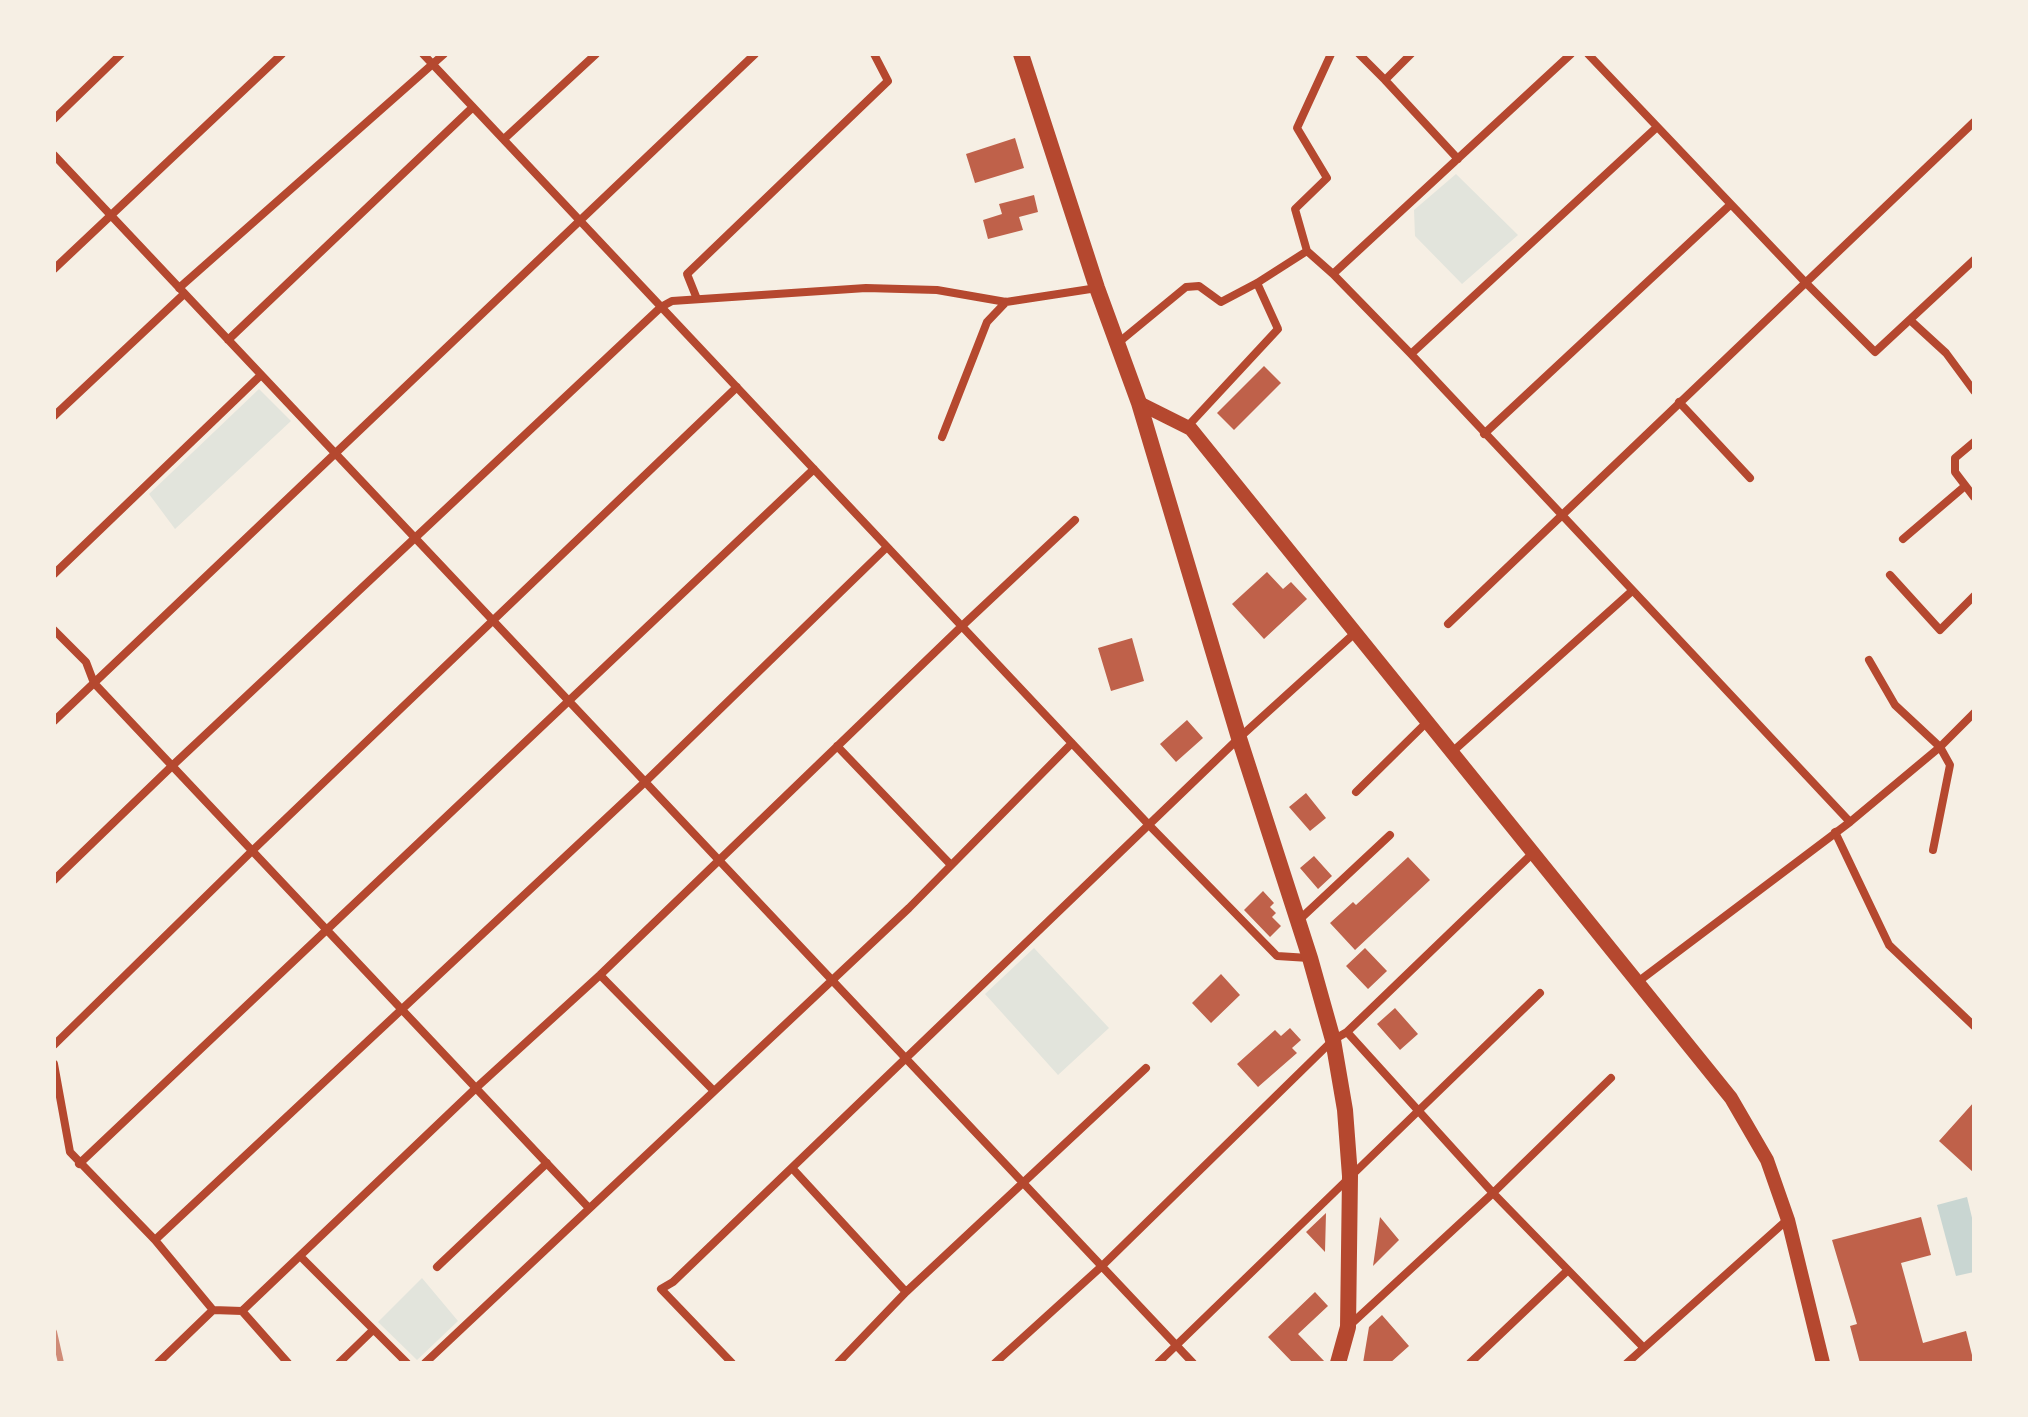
<!DOCTYPE html>
<html>
<head>
<meta charset="utf-8">
<style>
	body { margin:0 }
	#map { position:relative; width:2028px; height:1417px; overflow:hidden; background:#f6efe4; font-family:Mulish,sans-serif }
	canvas { display:block }
	.frame { position:absolute; inset:0; border:56px solid #f6efe4; pointer-events:none }
</style>
</head>
<body>
<div id="map">
<canvas width="2028" height="1417"></canvas>
<div class="frame"></div>
</div>
<script>
const c = document.querySelector('canvas').getContext('2d');
c.lineJoin = 'round';
function paint(path, color) {
  c.fillStyle = color;
  c.fill(path, 'evenodd');
}
function poly(rows) {
  const path = new Path2D();
  for (const r of rows) {
    path.moveTo(r[0], r[1]);
    for (let i = 2; i < r.length; i += 2) path.lineTo(r[i], r[i + 1]);
  }
  return path;
}
function trace(path, color, width, dash) {
  c.strokeStyle = color;
  c.lineWidth = width;
  c.lineCap = dash ? 'butt' : 'round';
  c.setLineDash(dash || []);
  c.stroke(path);
}
paint(poly([
	[1456,174,1518,235,1462,284,1415,236,1414,210],
	[259,389,291,421,175,529,149,494],
	[1034,948,1109,1028,1058,1075,985,994],
	[422,1278,458,1321,417,1360,378,1322]
]), '#e2e4dc');
paint(poly([
	[1967,1197,1974,1226,1974,1272,1956,1276,1937,1205]
]), '#c9d6d2');
paint(poly([
	[1015,138,1024,168,975,183,966,154],
	[1034,195,1038,212,1019,217,1023,230,988,239,983,220,1002,214,999,204],
	[1264,366,1281,383,1234,430,1217,413],
	[1267,572,1283,589,1291,582,1307,599,1264,639,1232,604],
	[1132,638,1144,681,1111,691,1098,648],
	[1187,720,1203,738,1176,762,1160,744],
	[1306,793,1326,818,1310,831,1289,807],
	[1314,856,1332,876,1318,889,1300,868],
	[1408,857,1430,880,1355,950,1330,923,1353,902,1356,905],
	[1263,891,1274,903,1270,907,1276,913,1272,917,1281,926,1270,937,1244,910],
	[1365,948,1387,971,1368,989,1346,966],
	[1221,974,1240,995,1211,1023,1192,1003],
	[1395,1008,1418,1034,1400,1050,1377,1024],
	[1290,1028,1301,1040,1292,1048,1297,1053,1258,1087,1237,1064,1275,1030,1281,1036],
	[1974,1102,1974,1173,1939,1141],
	[1326,1213,1325,1252,1306,1232],
	[1380,1217,1399,1240,1373,1266],
	[1921,1217,1931,1255,1901,1263,1923,1343,1966,1331,1974,1363,1860,1363,1850,1326,1857,1324,1832,1240],
	[1315,1292,1328,1306,1298,1334,1326,1363,1293,1363,1268,1337],
	[1382,1315,1409,1346,1390,1363,1363,1363,1369,1327]
]), '#bf614a');
trace(poly([
	[423,54,1149,825,1277,956,1309,958],
	[1331,54,1297,128,1327,178,1295,209,1307,251,1333,274,1411,354,1850,822],
	[1359,54,1385,80,1411,54],
	[1588,54,1805,282,1875,352,1974,260],
	[1385,80,1458,159],
	[54,119,121,54],
	[504,139,596,54],
	[54,155,1193,1363],
	[54,269,282,54],
	[1333,274,1571,54],
	[179,288,444,54],
	[697,299,687,274,888,81,874,54],
	[1910,320,1946,353,1974,391],
	[228,340,473,107],
	[1118,343,1186,287,1199,286,1221,302,1257,283,1307,251],
	[1411,354,1657,127],
	[1679,402,1750,478],
	[54,416,184,294],
	[1187,427,1278,329,1257,283],
	[1484,434,1730,205],
	[942,437,987,322,1006,302],
	[1974,442,1955,458,1955,472,1974,497],
	[1903,539,1965,486],
	[54,574,261,375],
	[1890,575,1940,630,1974,596],
	[1448,624,1974,122],
	[54,630,86,662,94,683,588,1207],
	[1869,660,1895,705,1940,747,1950,765,1933,850],
	[54,721,755,54],
	[837,746,951,865],
	[1451,753,1632,591],
	[1356,792,1427,722],
	[1835,832,1889,945,1974,1026],
	[54,880,172,766,661,307,672,301,866,288,937,290,1006,302,1097,288],
	[1299,920,1390,835],
	[600,975,713,1090],
	[1639,981,1850,822,1940,747,1974,713],
	[1347,1032,1493,1193,1643,1347],
	[54,1045,252,851,737,387],
	[54,1064,70,1152,155,1240,213,1310,242,1311,476,1088,600,975,962,626,1075,520],
	[79,1164,814,469],
	[792,1168,906,1292],
	[155,1240,645,782,887,547],
	[300,1256,407,1363],
	[437,1267,547,1163],
	[242,1311,288,1363],
	[1350,1325,1493,1193,1611,1078],
	[158,1363,213,1310],
	[339,1363,373,1330],
	[425,1363,909,908,1072,743],
	[732,1363,661,1289,673,1282,1239,738,1356,632],
	[838,1363,906,1292,1146,1068],
	[995,1363,1102,1266,1333,1040,1347,1032,1533,853],
	[1158,1363,1540,993],
	[1470,1363,1568,1270],
	[1627,1363,1787,1220]
]), '#b5482f', 8);
trace(poly([
	[1139,403,1191,429,1731,1098,1767,1160,1788,1220,1823,1363]
]), '#b5482f', 14);
trace(poly([
	[1021,54,1097,288,1139,403,1239,738,1310,958,1333,1040,1345,1110,1350,1176,1348,1327,1338,1363]
]), '#b5482f', 16);
trace(poly([
	[54,1332,61,1363]
]), '#cf8b77', 6);
</script>
</body>
</html>
